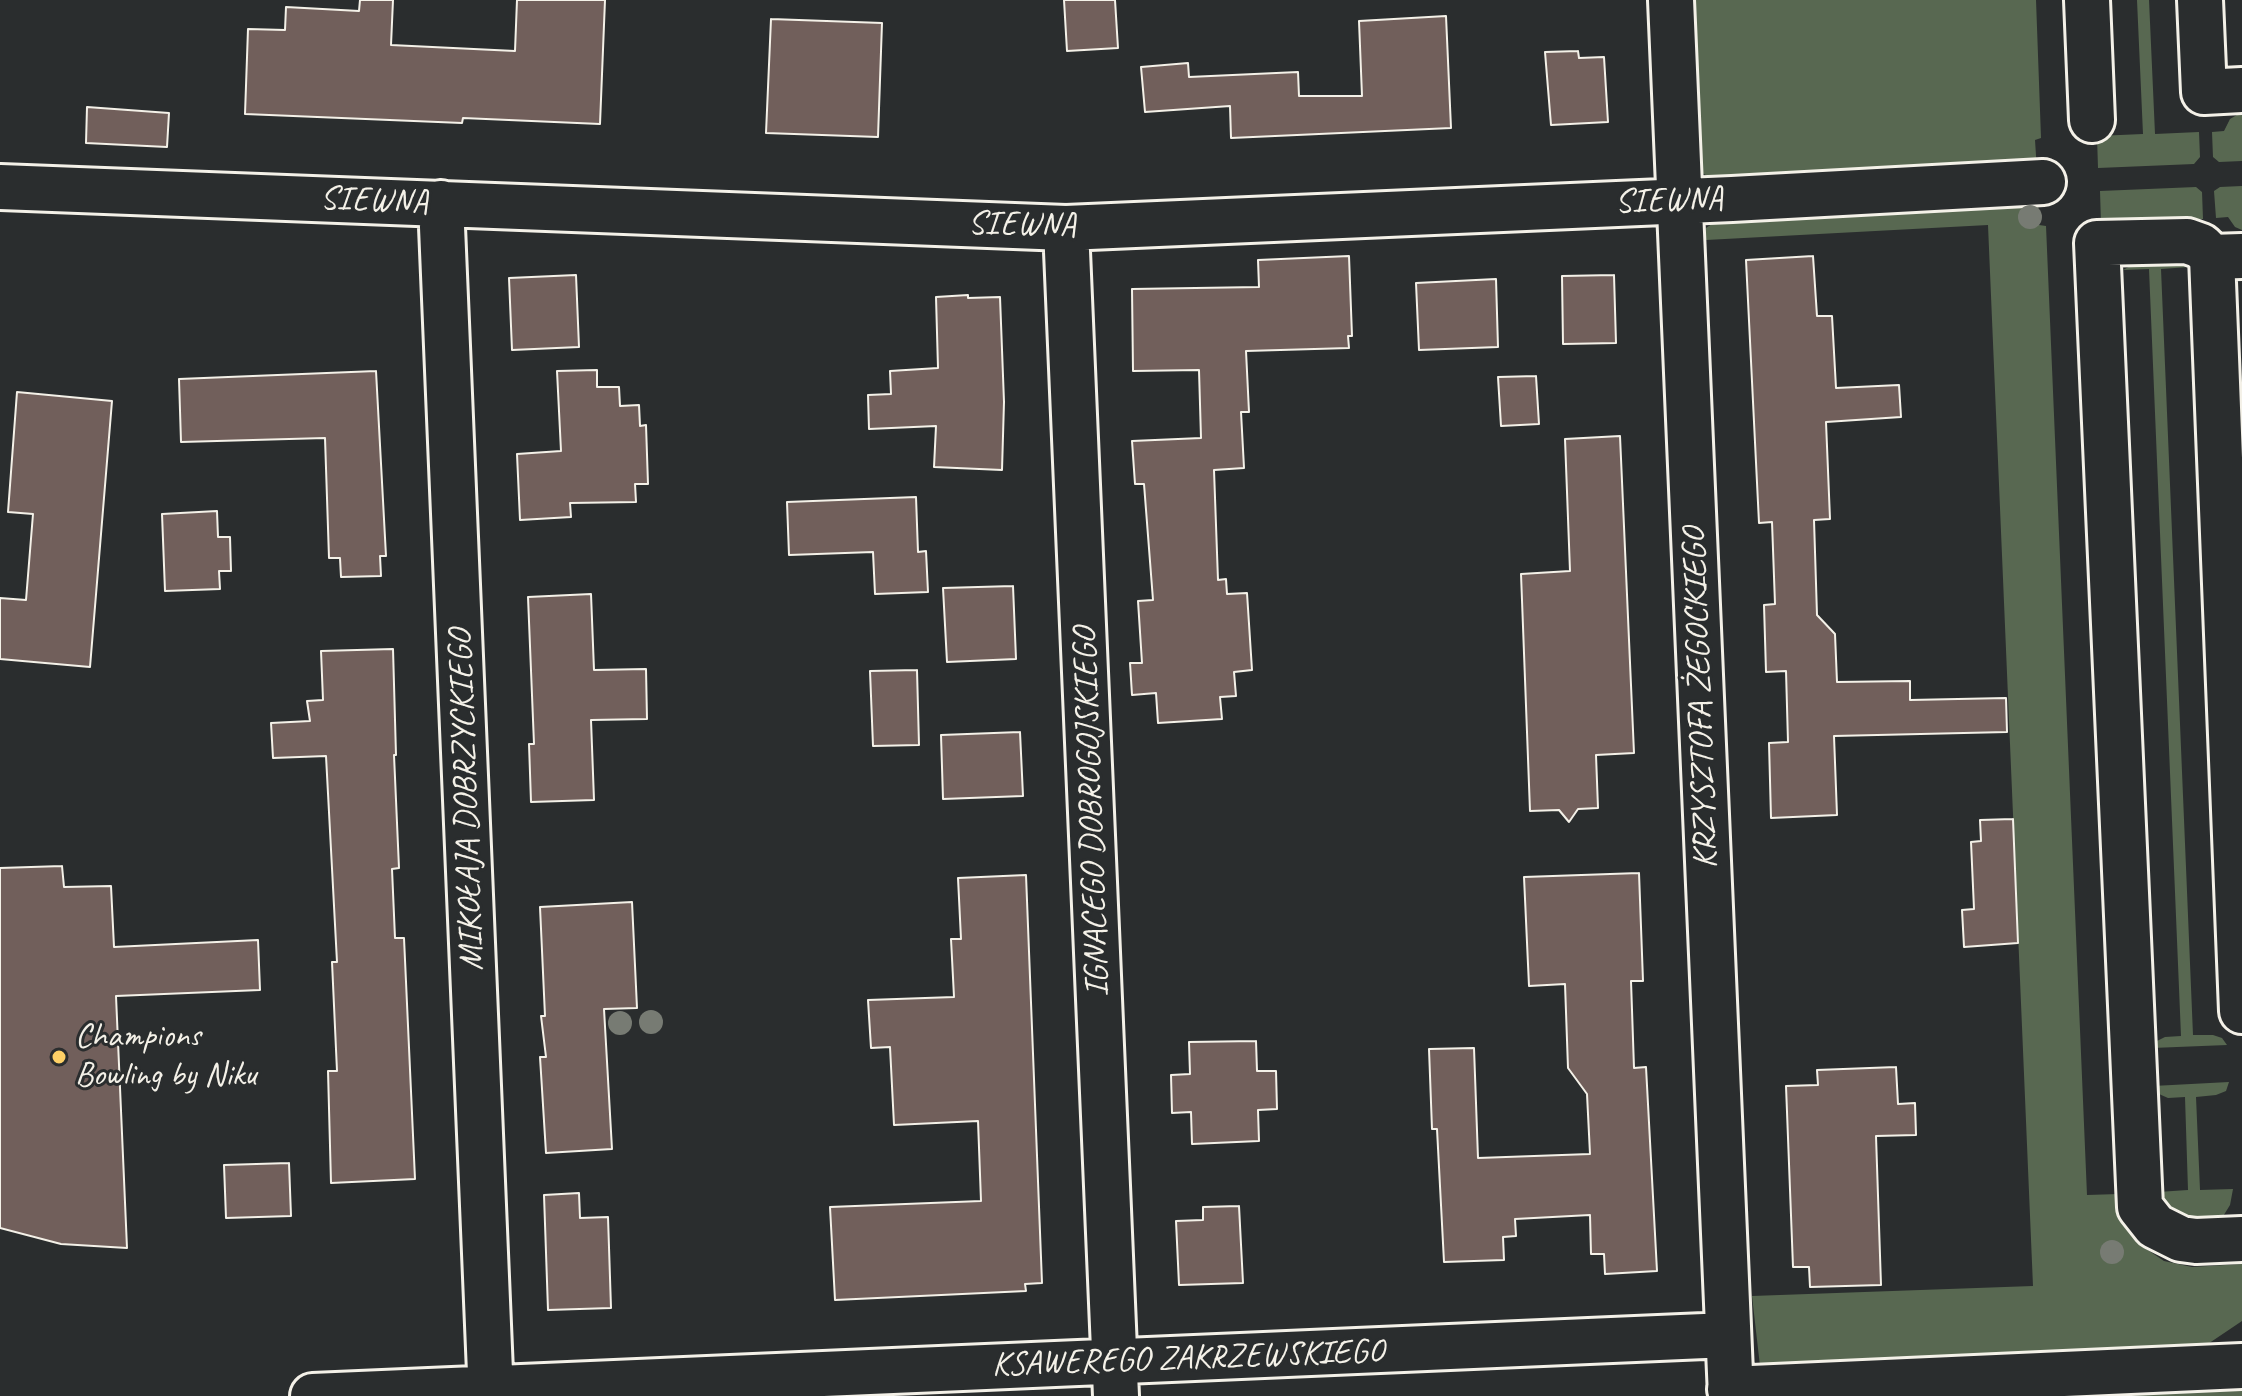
<!DOCTYPE html>
<html>
<head>
<meta charset="utf-8">
<style>
	body { margin:0 }
	canvas { display:block; background:#2a2d2e }
</style>
</head>
<body>
<canvas width="2242" height="1396"></canvas>
<script>
const c = document.querySelector('canvas').getContext('2d');
c.lineJoin = 'round';
function paint(path, color) {
  c.fillStyle = color;
  c.fill(path, 'evenodd');
}
function poly(rows) {
  const path = new Path2D();
  for (const r of rows) {
    path.moveTo(r[0], r[1]);
    for (let i = 2; i < r.length; i += 2) path.lineTo(r[i], r[i + 1]);
  }
  return path;
}
function trace(path, color, width, dash) {
  c.strokeStyle = color;
  c.lineWidth = width;
  c.lineCap = dash ? 'butt' : 'round';
  c.setLineDash(dash || []);
  c.stroke(path);
}
function write(font, color, halo, rows, align = 'center') {
  c.font = font + ' Caveat,sans-serif';
  c.lineWidth = 6;
  c.setLineDash([]);
  c.textBaseline = 'middle';
  c.strokeStyle = halo;
  c.fillStyle = color;
  for (const [text, x, y, turn = 0] of rows) {
    c.save();
    c.translate(x, y);
    c.rotate((+turn || 0) * Math.PI / 180);
    c.textAlign = isNaN(turn) ? turn : align;
    if (halo) c.strokeText(text, 0, 0);
    c.fillText(text, 0, 0);
    c.restore();
  }
}
paint(poly([
	[1694,0,2036,0,2041,138,2035,140,2037,171,1732,189,1702,173],
	[2137,0,2149,0,2155,134,2199,132,2200,157,2194,164,2098,168,2097,136,2143,134],
	[2242,112,2242,161,2219,162,2213,157,2212,132,2224,131,2230,119],
	[2242,186,2242,230,2235,227,2228,217,2216,218,2214,191,2220,187],
	[2196,187,2202,192,2203,219,2101,223,2100,191],
	[2038,194,2039,225,2046,226,2087,1195,2119,1194,2130,1230,2139,1244,2164,1261,2192,1267,2242,1264,2242,1321,2190,1356,1777,1374,1760,1366,1752,1296,2033,1286,1988,225,1706,240,1706,228,1732,210],
	[2173,261,2189,267,2161,269,2193,1035,2213,1035,2222,1038,2227,1045,2152,1048,2157,1041,2165,1037,2181,1036,2149,269,2123,270,2138,262],
	[2229,1082,2226,1091,2216,1095,2196,1097,2200,1190,2233,1189,2230,1205,2222,1218,2210,1225,2170,1218,2158,1192,2188,1190,2185,1097,2168,1098,2159,1094,2153,1086],
	[2242,1377,2242,1396,1814,1396]
]), '#586851');
const building = poly([
	[360,0,393,0,391,45,515,51,517,0,605,0,600,124,463,118,462,123,245,114,248,29,285,30,286,7,359,11,360,0],
	[1064,0,1115,0,1118,48,1067,51,1064,0],
	[1446,16,1451,128,1231,138,1230,106,1145,112,1141,67,1188,63,1189,77,1298,72,1299,96,1362,96,1359,21,1446,16],
	[771,19,882,23,878,137,766,133,771,19],
	[1578,51,1579,58,1604,57,1608,122,1551,125,1545,52,1578,51],
	[87,107,169,113,167,147,86,143,87,107],
	[1349,256,1352,336,1348,336,1349,348,1246,351,1249,412,1241,412,1244,468,1214,470,1218,580,1226,579,1227,594,1247,593,1252,670,1234,672,1236,696,1220,697,1222,719,1158,723,1156,693,1132,695,1130,663,1142,663,1138,601,1153,600,1144,484,1135,484,1132,441,1201,438,1199,370,1133,371,1132,289,1259,287,1258,260,1349,256],
	[1813,256,1817,316,1832,316,1836,388,1899,385,1901,417,1826,422,1830,519,1814,520,1817,615,1835,634,1837,682,1910,681,1910,700,2006,698,2007,732,1834,736,1837,815,1771,818,1769,743,1788,742,1786,671,1766,672,1764,605,1775,604,1772,522,1759,523,1746,260,1813,256],
	[576,275,579,347,512,350,509,278,576,275],
	[1614,275,1616,343,1563,344,1562,276,1614,275],
	[1496,279,1498,347,1419,350,1416,283,1496,279],
	[968,295,968,298,1000,297,1004,402,1002,470,934,467,936,426,869,429,868,395,891,394,890,371,938,368,936,297,968,295],
	[597,370,597,387,619,387,620,406,639,405,640,426,646,425,648,484,635,484,636,502,570,503,571,517,520,520,517,454,561,451,557,371,597,370],
	[376,371,386,556,380,556,381,576,341,577,340,558,329,558,325,438,181,442,179,379,376,371],
	[1536,376,1539,424,1501,426,1498,377,1536,376],
	[17,392,112,401,90,667,0,659,0,598,26,600,33,514,8,512,17,392],
	[1620,436,1634,753,1596,755,1598,808,1578,809,1569,822,1559,810,1530,811,1521,574,1570,571,1565,439,1620,436],
	[916,497,918,552,926,551,928,592,875,594,873,552,789,555,787,502,916,497],
	[217,511,218,537,230,537,231,571,219,571,220,589,165,591,162,514,217,511],
	[1013,586,1016,659,947,662,943,588,1013,586],
	[591,594,594,670,646,669,647,719,591,720,594,800,531,802,529,744,534,744,528,597,591,594],
	[393,649,396,755,394,755,399,868,392,869,395,938,404,938,415,1179,331,1183,328,1071,337,1071,332,962,337,962,326,756,273,758,271,723,310,721,307,701,323,700,321,651,393,649],
	[917,670,919,745,873,746,870,671,917,670],
	[1020,732,1023,796,943,799,941,735,1020,732],
	[2013,819,2018,943,1964,947,1962,910,1974,909,1971,842,1981,841,1980,820,2013,819],
	[62,866,64,887,111,886,114,947,258,940,260,990,116,996,127,1248,61,1244,0,1228,0,868,62,866],
	[1639,873,1643,981,1631,981,1634,1068,1646,1067,1657,1271,1605,1274,1604,1254,1591,1254,1590,1215,1515,1219,1516,1236,1503,1237,1504,1260,1444,1262,1437,1129,1432,1129,1429,1049,1474,1048,1478,1158,1590,1154,1587,1094,1568,1068,1565,984,1529,986,1524,877,1639,873],
	[1026,875,1042,1283,1025,1284,1026,1291,835,1300,830,1207,981,1201,978,1121,894,1125,890,1047,871,1048,868,1000,954,997,951,939,961,939,958,878,1026,875],
	[632,902,637,1008,604,1009,612,1149,546,1153,540,1057,546,1057,541,1016,545,1016,540,907,632,902],
	[1256,1041,1257,1071,1276,1071,1277,1109,1258,1110,1259,1141,1192,1144,1191,1112,1172,1113,1171,1075,1190,1074,1189,1042,1256,1041],
	[1896,1067,1898,1104,1915,1103,1916,1135,1876,1136,1881,1285,1810,1287,1809,1267,1793,1267,1786,1086,1818,1085,1817,1070,1896,1067],
	[289,1163,291,1216,226,1218,224,1165,289,1163],
	[579,1193,580,1218,608,1217,611,1308,548,1310,544,1195,579,1193],
	[1239,1206,1243,1283,1179,1285,1176,1221,1203,1220,1203,1207,1239,1206]
]);
paint(building, '#715f5b');
trace(building, '#f4f1e8', 2);
const minor = poly([
	[1671,0,1731,1396],
	[2087,0,2092,120],
	[2200,0,2204,92,2242,90],
	[0,187,1066,228,1732,199,2043,182],
	[441,203,491,1396],
	[1066,228,1116,1396],
	[2242,256,2212,257,2201,246,2187,241,2097,243,2140,1207,2155,1226,2181,1239,2196,1241,2242,1239],
	[2212,257,2242,1011],
	[1730,1389,2242,1366],
	[313,1396,1728,1335]
]);
trace(minor, '#f4f1e8', 50);
trace(minor, '#2a2d2e', 44);
c.fillStyle = '#777b73';
for (const [x, y] of [
	[2030,217],
	[651,1022],
	[620,1023],
	[2112,1252]
]) {
  c.beginPath();
  c.arc(x, y, 12, 0, 2 * Math.PI);
  c.fill();
}
for (const [x, y, r, color] of [
	[59,1057,8,"#ffd166"]
]) {
  const dot = new Path2D();
  dot.arc(x, y, r, 0, 2 * Math.PI);
  c.fillStyle = color;
  c.fill(dot);
  trace(dot, '#2a2d2e', 3);
}
write('34px', '#f4f1e8', '#2a2d2e', [
	["SIEWNA",374,201,2],
	["SIEWNA",1669,201,-2],
	["SIEWNA",1022,225,1],
	["KRZYSZTOFA ŻEGOCKIEGO",1701,698,-92],
	["MIKOŁAJA DOBRZYCKIEGO",467,800,-92],
	["IGNACEGO DOBROGOJSKIEGO",1092,812,-92],
	["KSAWEREGO ZAKRZEWSKIEGO",1188,1359,-2]
]);
write('34px', '#f4f1e8', '#2a2d2e', [
	["Champions",75,1037],
	["Bowling by Niku",75,1076]
], 'left');
</script>
</body>
</html>
